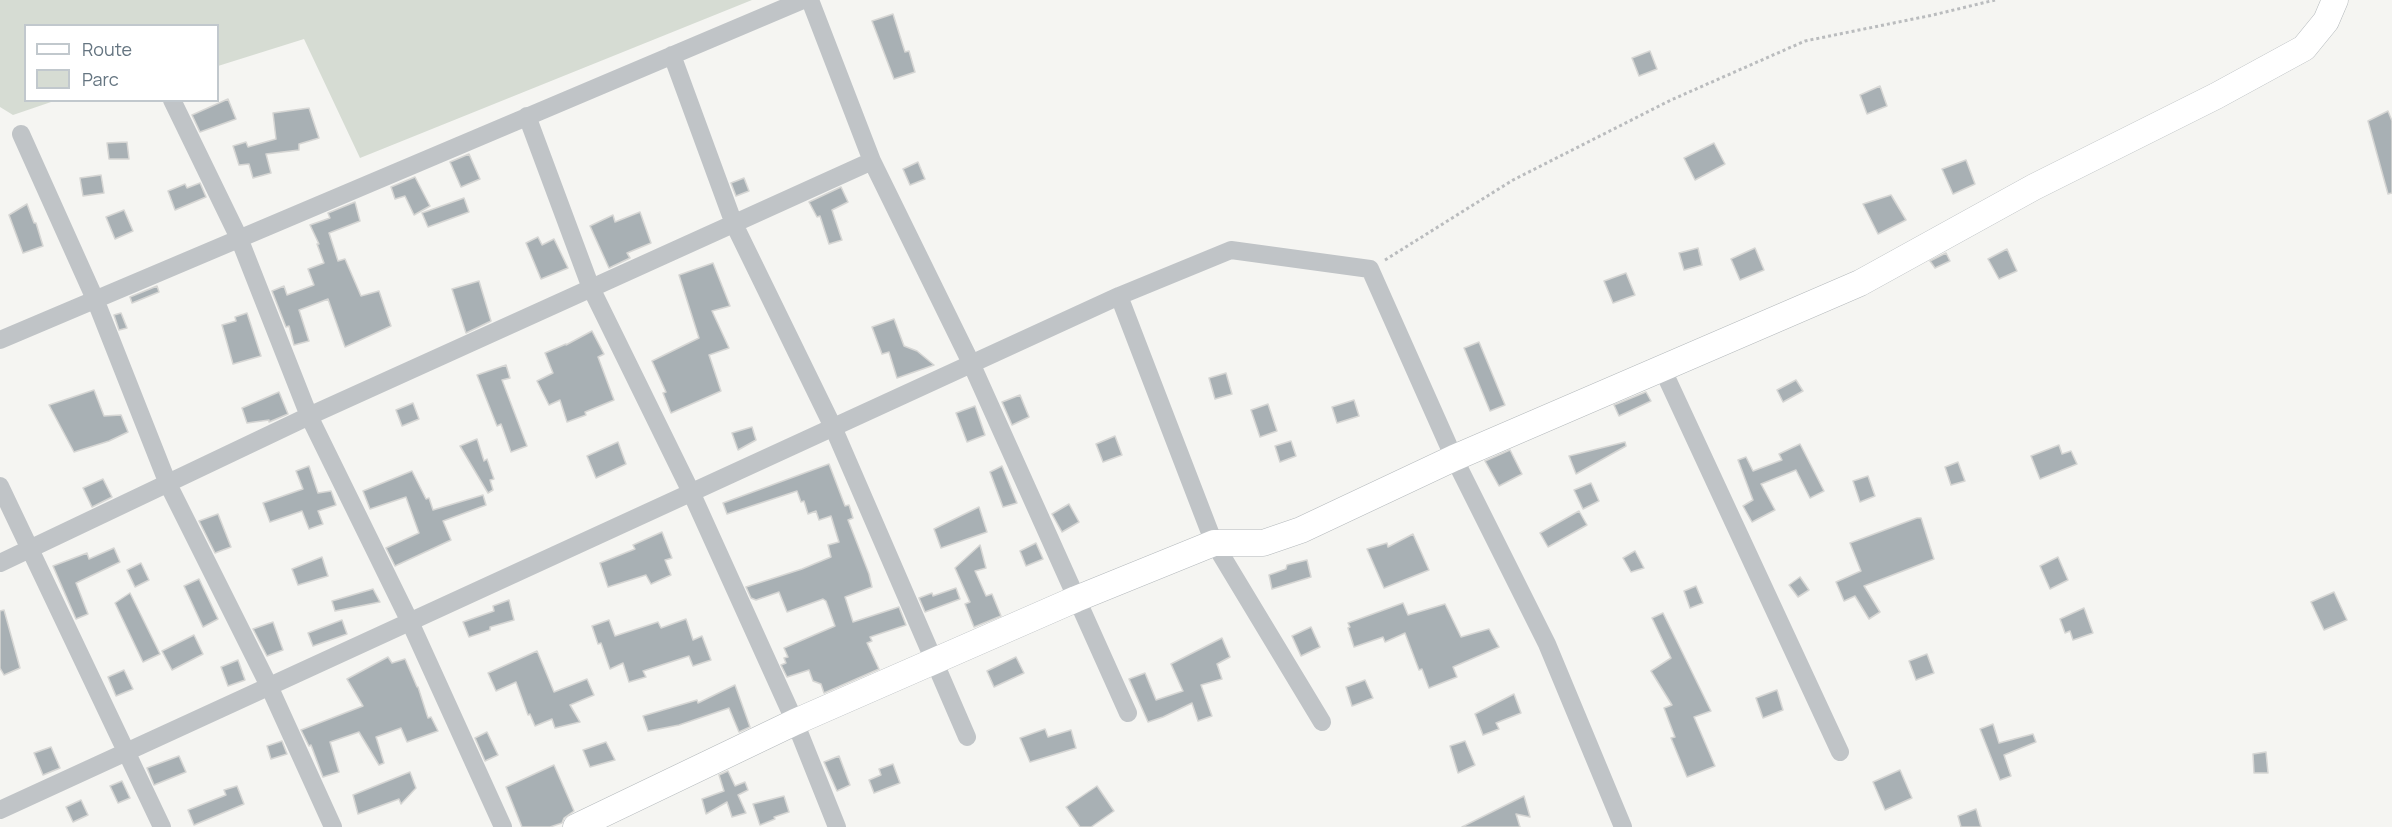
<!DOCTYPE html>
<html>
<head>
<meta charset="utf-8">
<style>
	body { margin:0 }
	#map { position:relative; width:2392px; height:827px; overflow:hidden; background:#f5f5f2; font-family:Manrope,sans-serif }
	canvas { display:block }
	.legend { position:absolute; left:24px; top:24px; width:195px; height:78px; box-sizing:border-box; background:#fff; border:2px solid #c1c8cd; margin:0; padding:8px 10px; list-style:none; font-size:18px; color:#657581 }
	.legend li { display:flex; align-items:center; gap:12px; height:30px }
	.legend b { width:30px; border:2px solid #c1c8cd }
</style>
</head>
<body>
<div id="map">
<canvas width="2392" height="827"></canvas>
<ul class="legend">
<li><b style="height:8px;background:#fff"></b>Route</li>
<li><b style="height:16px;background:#d6dcd3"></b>Parc</li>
</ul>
</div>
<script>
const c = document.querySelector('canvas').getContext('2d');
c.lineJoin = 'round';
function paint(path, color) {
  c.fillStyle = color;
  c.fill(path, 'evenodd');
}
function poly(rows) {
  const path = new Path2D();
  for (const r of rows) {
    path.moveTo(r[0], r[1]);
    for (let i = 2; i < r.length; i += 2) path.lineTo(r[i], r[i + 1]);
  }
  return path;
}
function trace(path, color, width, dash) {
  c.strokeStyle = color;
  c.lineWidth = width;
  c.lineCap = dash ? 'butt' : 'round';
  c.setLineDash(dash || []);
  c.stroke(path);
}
paint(poly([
	[0,0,752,0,360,158,304,39,218,66,218,26,26,26,26,100,54,101,13,115,0,107]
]), '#d6dcd3');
const building = poly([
	[893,14,905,52,909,51,915,72,894,79,872,21,893,14],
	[1650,51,1657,69,1639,76,1632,58,1650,51],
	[1880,86,1887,106,1867,114,1860,95,1880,86],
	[228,99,236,119,200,132,192,115,228,99],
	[309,108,319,138,299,144,299,150,266,154,271,173,253,178,249,164,239,165,233,146,246,142,248,147,276,139,273,113,309,108],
	[2388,111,2392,121,2392,193,2388,194,2368,121,2388,111],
	[127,142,129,159,109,159,107,143,127,142],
	[1714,143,1725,164,1695,180,1684,158,1714,143],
	[469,154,480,179,461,187,450,162,469,154],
	[1966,160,1975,184,1953,194,1942,169,1966,160],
	[918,162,925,179,910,185,903,169,918,162],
	[101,175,104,193,83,196,80,178,101,175],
	[415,177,430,206,414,215,405,196,395,199,391,187,415,177],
	[744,178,749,191,736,196,731,183,744,178],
	[200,183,206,197,175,210,168,191,185,184,187,188,200,183],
	[841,187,848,202,832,210,842,240,829,244,820,216,817,217,809,202,841,187],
	[1891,195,1906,220,1878,234,1863,204,1891,195],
	[464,198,469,212,428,227,422,213,464,198],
	[355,202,360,221,329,233,338,261,345,259,361,296,379,291,391,326,345,347,328,299,299,310,309,341,294,345,289,326,286,327,272,291,284,286,287,295,314,285,308,269,324,263,317,244,319,244,310,225,330,218,328,213,355,202],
	[27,204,34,223,36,223,43,246,23,253,9,215,27,204],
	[124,210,133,231,115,239,106,217,124,210],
	[640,212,651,243,627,253,630,258,609,268,590,226,613,215,615,222,640,212],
	[538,237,542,245,554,239,568,268,541,279,526,243,538,237],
	[1698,248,1702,265,1684,270,1679,253,1698,248],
	[1755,248,1764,270,1740,280,1731,259,1755,248],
	[2007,249,2017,271,1999,279,1988,259,2007,249],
	[1946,253,1950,261,1935,268,1930,261,1946,253],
	[713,263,730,306,712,311,729,348,709,355,721,391,671,413,663,393,666,392,652,361,699,338,679,275,713,263],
	[1626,273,1635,295,1613,303,1604,281,1626,273],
	[479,281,491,321,466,333,452,289,479,281],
	[157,286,159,292,132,303,130,297,157,286],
	[121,313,127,328,119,330,114,315,121,313],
	[247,313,261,356,233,364,222,325,236,321,235,317,247,313],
	[894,319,904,346,917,351,934,365,897,378,889,352,882,354,872,327,894,319],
	[592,331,604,354,598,357,614,400,585,412,586,415,567,422,560,400,549,405,537,381,553,373,545,353,566,344,566,345,592,331],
	[1479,342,1505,405,1490,411,1464,348,1479,342],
	[506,365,510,378,502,380,527,446,511,452,501,424,497,426,477,375,506,365],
	[1226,373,1232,394,1215,399,1209,378,1226,373],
	[1796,380,1803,391,1783,402,1777,390,1796,380],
	[94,390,104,416,121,415,128,432,109,441,74,452,49,405,94,390],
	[279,392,288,414,269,422,269,420,247,423,242,408,279,392],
	[1646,392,1651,401,1619,416,1614,405,1646,392],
	[1020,395,1029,417,1012,425,1002,402,1020,395],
	[1354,400,1359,416,1337,423,1332,407,1354,400],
	[413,403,419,419,402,426,396,410,413,403],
	[1268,404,1277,431,1260,437,1251,410,1268,404],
	[975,406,985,435,967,442,956,413,975,406],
	[752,427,756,440,738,450,732,433,752,427],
	[1115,436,1122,455,1103,462,1096,444,1115,436],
	[477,439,484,461,487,459,494,479,490,480,493,490,488,493,460,446,477,439],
	[1291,441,1296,456,1280,462,1275,446,1291,441],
	[618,442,626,464,596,478,587,456,618,442],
	[1625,442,1626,446,1576,474,1569,456,1625,442],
	[1800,444,1824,491,1810,498,1796,470,1761,484,1775,510,1752,522,1743,506,1753,500,1738,460,1746,457,1753,471,1782,460,1779,454,1800,444],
	[2059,445,2062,454,2071,451,2077,464,2040,479,2031,456,2059,445],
	[1510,450,1522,474,1499,486,1485,461,1510,450],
	[1958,462,1965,481,1951,485,1945,467,1958,462],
	[829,464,845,506,849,505,853,518,848,520,869,574,872,587,845,597,853,622,899,607,906,625,870,637,872,641,867,643,879,669,824,693,821,684,813,681,809,670,787,677,781,665,786,663,784,658,788,657,784,648,835,626,826,601,823,599,787,612,779,592,756,600,751,598,746,587,802,569,831,557,828,545,839,542,831,516,819,520,816,511,808,514,804,501,801,502,797,491,727,514,723,503,829,464],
	[309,466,318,493,331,491,336,505,318,511,323,524,309,529,302,511,270,522,263,503,303,489,296,471,309,466],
	[1002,466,1017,503,1003,507,990,472,1002,466],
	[412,471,426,499,429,498,433,510,483,495,486,505,443,521,451,540,395,566,386,548,419,533,406,497,370,509,363,491,412,471],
	[1868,476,1875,496,1860,502,1853,481,1868,476],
	[103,479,112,497,92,507,83,488,103,479],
	[1591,483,1599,501,1583,509,1574,490,1591,483],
	[1069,504,1079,522,1062,532,1052,514,1069,504],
	[979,507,987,532,941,548,934,529,979,507],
	[1579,511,1587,525,1548,547,1540,533,1579,511],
	[218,514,231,547,215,553,199,521,218,514],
	[1917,518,1921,518,1934,559,1864,586,1880,612,1869,619,1855,596,1844,601,1836,582,1861,571,1850,543,1917,518],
	[662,532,672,558,665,560,671,575,651,584,646,575,608,587,600,563,635,549,633,545,662,532],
	[1413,534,1429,570,1384,588,1367,549,1387,543,1388,547,1413,534],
	[1036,543,1043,559,1026,566,1020,551,1036,543],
	[980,545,986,568,975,571,986,596,992,594,1001,616,974,627,965,604,970,602,955,568,980,545],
	[114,548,120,562,76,583,88,614,76,619,53,566,87,553,89,559,114,548],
	[1635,551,1644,568,1631,572,1623,558,1635,551],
	[322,557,328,576,298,585,292,569,322,557],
	[2058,557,2068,580,2050,589,2040,566,2058,557],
	[1307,560,1311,577,1272,589,1269,575,1286,569,1287,565,1307,560],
	[141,563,149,580,135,587,127,570,141,563],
	[1800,577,1809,590,1798,597,1789,585,1800,577],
	[199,579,218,619,203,627,184,586,199,579],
	[1696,586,1703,603,1690,608,1684,591,1696,586],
	[956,588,960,599,925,612,919,598,932,593,933,596,956,588],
	[373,589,380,602,335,611,332,601,373,589],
	[2334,592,2347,620,2324,630,2311,602,2334,592],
	[130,593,160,654,143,662,115,603,130,593],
	[509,600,514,620,490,627,490,630,469,637,463,622,494,611,493,606,509,600],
	[1403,603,1408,615,1445,604,1461,637,1489,629,1499,647,1453,667,1457,677,1429,688,1422,669,1419,670,1405,633,1385,642,1383,637,1354,647,1348,628,1350,627,1348,623,1403,603],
	[2084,608,2093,633,2073,640,2070,631,2065,633,2060,619,2084,608],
	[4,610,20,668,4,675,0,668,0,611,4,610],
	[1663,613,1711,711,1694,717,1715,766,1687,777,1671,738,1675,737,1664,708,1672,705,1651,671,1671,658,1652,618,1663,613],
	[686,619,693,640,702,636,711,660,693,666,689,656,643,671,646,677,629,682,623,663,610,669,601,643,598,644,592,626,609,620,615,636,658,622,661,628,686,619],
	[342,620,347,634,313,646,308,633,342,620],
	[273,622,283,650,267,656,253,629,273,622],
	[1311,627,1320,647,1301,656,1292,636,1311,627],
	[194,635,203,654,172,670,162,651,194,635],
	[1222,638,1230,657,1217,664,1222,679,1201,685,1212,716,1198,721,1192,703,1163,717,1148,722,1129,679,1145,673,1156,700,1183,691,1171,664,1222,638],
	[537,651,554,692,587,679,594,695,570,705,580,722,555,728,552,719,535,726,530,714,528,715,516,682,496,691,488,673,537,651],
	[1927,654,1934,673,1916,680,1909,661,1927,654],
	[388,657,392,663,405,659,417,687,418,687,428,718,431,717,438,731,407,742,401,728,376,737,384,763,379,765,359,732,330,742,339,772,323,777,311,745,309,746,301,730,363,706,347,679,388,657],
	[1016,657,1024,673,994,687,987,671,1016,657],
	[238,660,245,680,228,686,221,667,238,660],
	[124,670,133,689,116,696,108,677,124,670],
	[1365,680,1373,698,1352,706,1346,687,1365,680],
	[735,685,750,727,739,732,729,708,679,725,648,731,643,716,697,700,698,703,735,685],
	[1777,690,1783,710,1763,718,1756,698,1777,690],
	[1514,694,1521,713,1496,723,1499,729,1483,735,1475,714,1514,694],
	[1993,724,1999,743,2033,734,2036,742,2004,755,2011,776,2000,780,1980,729,1993,724],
	[1045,729,1048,737,1071,730,1076,748,1030,762,1020,738,1045,729],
	[487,732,498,755,485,761,475,738,487,732],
	[282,741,287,754,271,759,267,746,282,741],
	[1465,741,1475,765,1458,773,1450,746,1465,741],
	[606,742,615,760,590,767,583,750,606,742],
	[51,747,60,768,43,775,34,753,51,747],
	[2266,752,2268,773,2254,773,2253,754,2266,752],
	[179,756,186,772,154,785,147,768,179,756],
	[839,756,850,785,837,791,824,762,839,756],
	[893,764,900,783,874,793,869,780,881,775,879,769,893,764],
	[554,765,574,811,564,818,562,823,550,827,522,827,506,787,554,765],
	[1900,770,1912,798,1885,810,1873,782,1900,770],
	[728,771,735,786,745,782,748,790,738,795,746,813,732,817,727,802,706,814,702,799,724,791,719,775,728,771],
	[410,772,416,788,401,804,399,799,358,814,353,795,410,772],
	[122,781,130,798,118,803,110,786,122,781],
	[237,786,244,804,194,825,188,810,226,795,224,790,237,786],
	[1097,786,1114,811,1091,827,1080,827,1066,807,1097,786],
	[784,796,789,812,774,817,775,819,760,825,753,804,784,796],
	[1524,796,1530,817,1516,814,1520,827,1462,827,1524,796],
	[81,800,88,815,73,822,66,807,81,800],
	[1976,809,1981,827,1961,827,1958,816,1976,809]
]);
paint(building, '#a8b0b4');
trace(building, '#d6d6d4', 1.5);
const secondary = poly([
	[576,827,795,722,1076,599,1214,543,1263,543,1301,530,1454,458,1860,283,2034,187,2216,96,2304,48,2326,21,2335,0]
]);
trace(secondary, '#b3b8bb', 27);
trace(poly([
	[1385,260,1513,180,1671,100,1805,41,1933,15,1995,0]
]), '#babcbe', 3, [3, 3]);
trace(poly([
	[810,0,872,161,971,363,1128,713],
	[672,55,734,224,833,427,967,737],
	[172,100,239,238,309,416,410,622,503,827],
	[527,116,591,288,691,492,795,722,837,827],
	[21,134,95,299,168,484,269,686,333,827],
	[1119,296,1214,543,1322,722],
	[0,340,803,0],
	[1662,368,1840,752],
	[0,486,162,827],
	[0,563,309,416,872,161],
	[0,810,1119,296,1231,250,1370,269,1454,458,1547,644,1623,827]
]), '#c0c4c7', 18);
trace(secondary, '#fff', 26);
</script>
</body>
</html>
